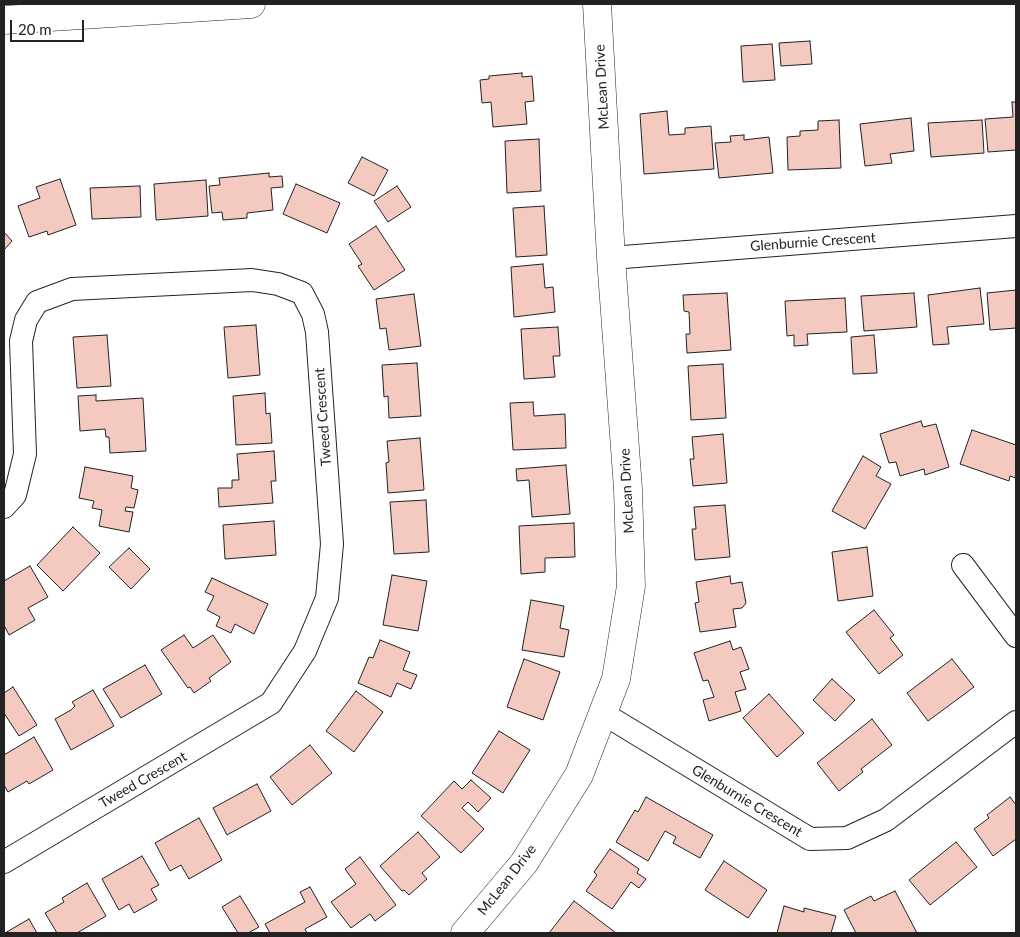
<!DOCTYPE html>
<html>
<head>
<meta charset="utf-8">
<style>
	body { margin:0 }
	#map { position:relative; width:1020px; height:937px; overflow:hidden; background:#fff; font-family:Lato,sans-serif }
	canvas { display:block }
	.frame { position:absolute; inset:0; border:5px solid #222; pointer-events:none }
	.scale { position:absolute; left:10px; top:20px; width:74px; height:22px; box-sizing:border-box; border:2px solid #222; border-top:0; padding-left:6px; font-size:15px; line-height:18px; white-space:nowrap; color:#222; -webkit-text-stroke:4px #fff; paint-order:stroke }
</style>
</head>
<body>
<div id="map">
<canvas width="1020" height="937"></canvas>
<div class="frame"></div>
<div class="scale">20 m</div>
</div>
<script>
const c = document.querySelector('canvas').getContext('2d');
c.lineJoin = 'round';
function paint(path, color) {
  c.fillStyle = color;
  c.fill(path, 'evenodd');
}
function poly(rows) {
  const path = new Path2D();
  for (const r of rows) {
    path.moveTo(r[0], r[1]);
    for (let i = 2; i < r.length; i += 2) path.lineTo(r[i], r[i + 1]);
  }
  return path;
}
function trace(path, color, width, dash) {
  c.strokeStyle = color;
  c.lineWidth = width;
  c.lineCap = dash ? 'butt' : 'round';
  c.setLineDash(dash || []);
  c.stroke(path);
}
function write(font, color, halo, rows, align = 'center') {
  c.font = font + ' Lato,sans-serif';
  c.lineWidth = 4;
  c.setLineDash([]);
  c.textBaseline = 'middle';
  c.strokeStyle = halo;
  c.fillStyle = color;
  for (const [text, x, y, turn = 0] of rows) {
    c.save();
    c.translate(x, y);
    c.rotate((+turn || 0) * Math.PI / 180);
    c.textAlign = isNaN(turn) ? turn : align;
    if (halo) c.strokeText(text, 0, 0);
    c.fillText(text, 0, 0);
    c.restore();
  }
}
const building = poly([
	[810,41,812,64,781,66,779,43,810,41],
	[772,44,775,80,743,82,741,46,772,44],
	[522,73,522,77,532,76,534,101,525,102,527,124,493,127,491,102,482,103,480,80,489,79,489,76,522,73],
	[1012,102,1016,102,1016,150,988,152,985,119,1013,117,1012,102],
	[667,111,669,135,685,134,685,128,711,126,714,169,644,174,640,114,667,111],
	[911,118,914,151,890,154,892,163,865,166,860,124,911,118],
	[839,120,841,168,788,170,787,137,800,136,800,131,818,130,818,121,839,120],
	[982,120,984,153,931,157,928,123,982,120],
	[744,135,744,140,769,137,773,173,719,178,715,143,731,142,730,136,744,135],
	[539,139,541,191,507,193,505,141,539,139],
	[362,157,388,170,374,196,348,183,362,157],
	[269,173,269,177,282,176,283,187,271,188,273,210,247,213,247,218,223,220,222,212,212,213,209,186,220,185,219,178,269,173],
	[60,179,76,225,48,235,47,231,29,237,18,206,40,198,36,187,60,179],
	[206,180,208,216,156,220,154,184,206,180],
	[296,184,340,203,327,233,283,214,296,184],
	[140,186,141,217,92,219,90,188,140,186],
	[397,186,411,207,388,222,374,201,397,186],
	[544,206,547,255,516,257,513,208,544,206],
	[376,226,405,270,374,290,358,266,362,264,349,244,376,226],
	[4,232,12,241,4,250,4,232],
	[543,264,545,288,553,287,555,312,514,317,511,267,543,264],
	[980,288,984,324,947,327,949,344,933,345,928,295,980,288],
	[1016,290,1016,328,990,330,987,293,1016,290],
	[727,293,731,350,687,353,686,334,690,334,689,312,684,311,683,295,727,293],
	[914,293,917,327,864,331,861,296,914,293],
	[414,294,421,346,389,350,386,328,380,329,376,299,414,294],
	[845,298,847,332,807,334,808,345,794,346,794,335,787,336,785,301,845,298],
	[256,325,260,375,228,378,224,327,256,325],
	[558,327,560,356,553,356,555,377,524,379,521,329,558,327],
	[107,335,111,386,77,388,73,337,107,335],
	[874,335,877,373,853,374,851,337,874,335],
	[417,363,421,416,389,418,388,396,384,397,382,365,417,363],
	[723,364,726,418,691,420,688,366,723,364],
	[265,393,266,414,270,413,272,443,236,445,233,396,265,393],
	[96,395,96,401,143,398,146,451,110,453,109,437,106,437,105,429,80,431,78,396,96,395],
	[533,402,534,416,565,414,566,448,513,450,510,403,533,402],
	[921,421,923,427,936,424,949,467,925,475,924,469,900,476,896,462,889,463,880,434,921,421],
	[972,430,1016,445,1016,478,1010,476,1009,481,960,464,972,430],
	[723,434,727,483,693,486,690,459,694,459,692,437,723,434],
	[420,438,424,490,388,493,386,463,389,462,387,441,420,438],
	[274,451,276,481,271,481,273,503,219,507,218,488,232,488,232,480,239,480,237,454,274,451],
	[863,456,881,467,876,476,891,484,865,529,832,511,863,456],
	[566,465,570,514,532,517,529,480,517,481,516,469,566,465],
	[85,467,133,476,131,488,138,490,134,508,126,507,125,511,133,512,129,532,99,526,102,510,92,508,94,501,79,498,85,467],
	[426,500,429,552,394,554,390,502,426,500],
	[725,505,730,557,695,560,692,529,696,529,694,507,725,505],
	[274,521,276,555,225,559,223,525,274,521],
	[574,523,575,557,545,558,545,572,521,574,519,526,574,523],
	[73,527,100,553,63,591,37,565,73,527],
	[867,547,873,596,838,601,832,552,867,547],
	[129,548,150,569,131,589,109,567,129,548],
	[30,566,48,597,28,608,35,620,9,635,4,625,4,581,30,566],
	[392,575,427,581,418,631,383,625,392,575],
	[730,576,731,584,742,582,746,603,742,608,733,609,736,627,700,632,695,603,699,602,696,582,730,576],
	[212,578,268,604,254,634,235,624,231,633,216,626,220,617,207,610,214,596,205,592,212,578],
	[531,600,564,606,560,628,569,630,564,657,522,650,531,600],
	[874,610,894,635,890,638,903,655,879,674,846,632,874,610],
	[184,635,193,648,213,635,231,662,209,678,211,681,194,693,190,687,188,688,161,650,184,635],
	[380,640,410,652,403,670,417,675,411,689,397,683,391,697,358,683,369,657,373,658,380,640],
	[730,641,733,650,741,647,749,669,740,672,746,689,735,692,741,711,709,721,703,700,714,697,708,680,703,681,694,653,730,641],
	[524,659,560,672,543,720,507,707,524,659],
	[952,659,974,687,928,721,907,693,952,659],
	[145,665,162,694,121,718,103,689,145,665],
	[832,679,855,700,835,721,813,700,832,679],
	[13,687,37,725,19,736,4,713,4,693,13,687],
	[93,690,114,726,71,750,55,719,71,710,75,706,72,702,93,690],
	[356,691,383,712,354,752,326,731,356,691],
	[769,694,804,733,777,757,743,718,769,694],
	[872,719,892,745,861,769,863,772,839,791,817,763,872,719],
	[499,731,530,750,503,793,472,773,499,731],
	[34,737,53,770,29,784,27,781,8,792,4,785,4,755,34,737],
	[310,745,332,773,292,805,270,777,310,745],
	[471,780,491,798,478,812,468,802,462,808,484,829,461,853,421,816,454,781,462,789,471,780],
	[257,784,271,811,227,835,213,808,257,784],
	[646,797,713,835,700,858,673,843,676,837,665,831,648,861,616,842,635,810,638,812,646,797],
	[1010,797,1016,805,1016,839,993,856,974,829,989,818,987,815,1010,797],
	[199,818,222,860,189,879,181,865,170,871,155,843,199,818],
	[418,832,440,857,422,873,427,879,409,895,404,890,402,891,380,866,418,832],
	[956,842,977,867,930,905,909,880,956,842],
	[610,849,639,869,637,873,646,879,639,888,631,882,612,909,586,891,597,875,594,872,610,849],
	[142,856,159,885,151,889,157,900,134,913,129,904,119,910,102,879,142,856],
	[360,857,396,905,375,921,370,914,351,928,331,902,356,884,345,869,360,857],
	[724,861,767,890,748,918,705,890,724,861],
	[87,883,106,916,77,933,57,933,45,913,64,902,62,898,87,883],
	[310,887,327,917,305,929,307,933,270,933,265,924,305,902,300,892,310,887],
	[895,891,917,933,856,933,844,910,871,896,874,901,895,891],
	[240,896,259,927,248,933,238,933,222,907,240,896],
	[574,901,616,933,549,933,574,901],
	[784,906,804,912,804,908,836,916,831,933,777,933,784,906],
	[29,919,37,933,5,933,29,919]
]);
paint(building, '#f3c9c0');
trace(building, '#222', 1);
const street = poly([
	[611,258,1016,226],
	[4,507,15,495,25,454,21,341,26,320,37,302,72,289,252,280,278,284,302,293,313,314,317,332,332,544,327,598,305,651,271,703,4,862],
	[963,565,1016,636],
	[604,714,810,839,847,838,886,820,1016,722]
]);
const secondary = poly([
	[4,20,251,4],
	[465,933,524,863,579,775,616,679,631,586,628,489,611,258,597,4]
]);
trace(street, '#222', 24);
trace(secondary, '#222', 29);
trace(street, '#fff', 22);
trace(secondary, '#fff', 28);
write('14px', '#222', '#fff', [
	["McLean Drive",602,87,-93],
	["Glenburnie Crescent",813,242,-4],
	["Tweed Crescent",323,417,-94],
	["McLean Drive",627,491,-93],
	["Tweed Crescent",143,780,-30],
	["Glenburnie Crescent",747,801,31],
	["McLean Drive",507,880,-52]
]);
</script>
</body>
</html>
